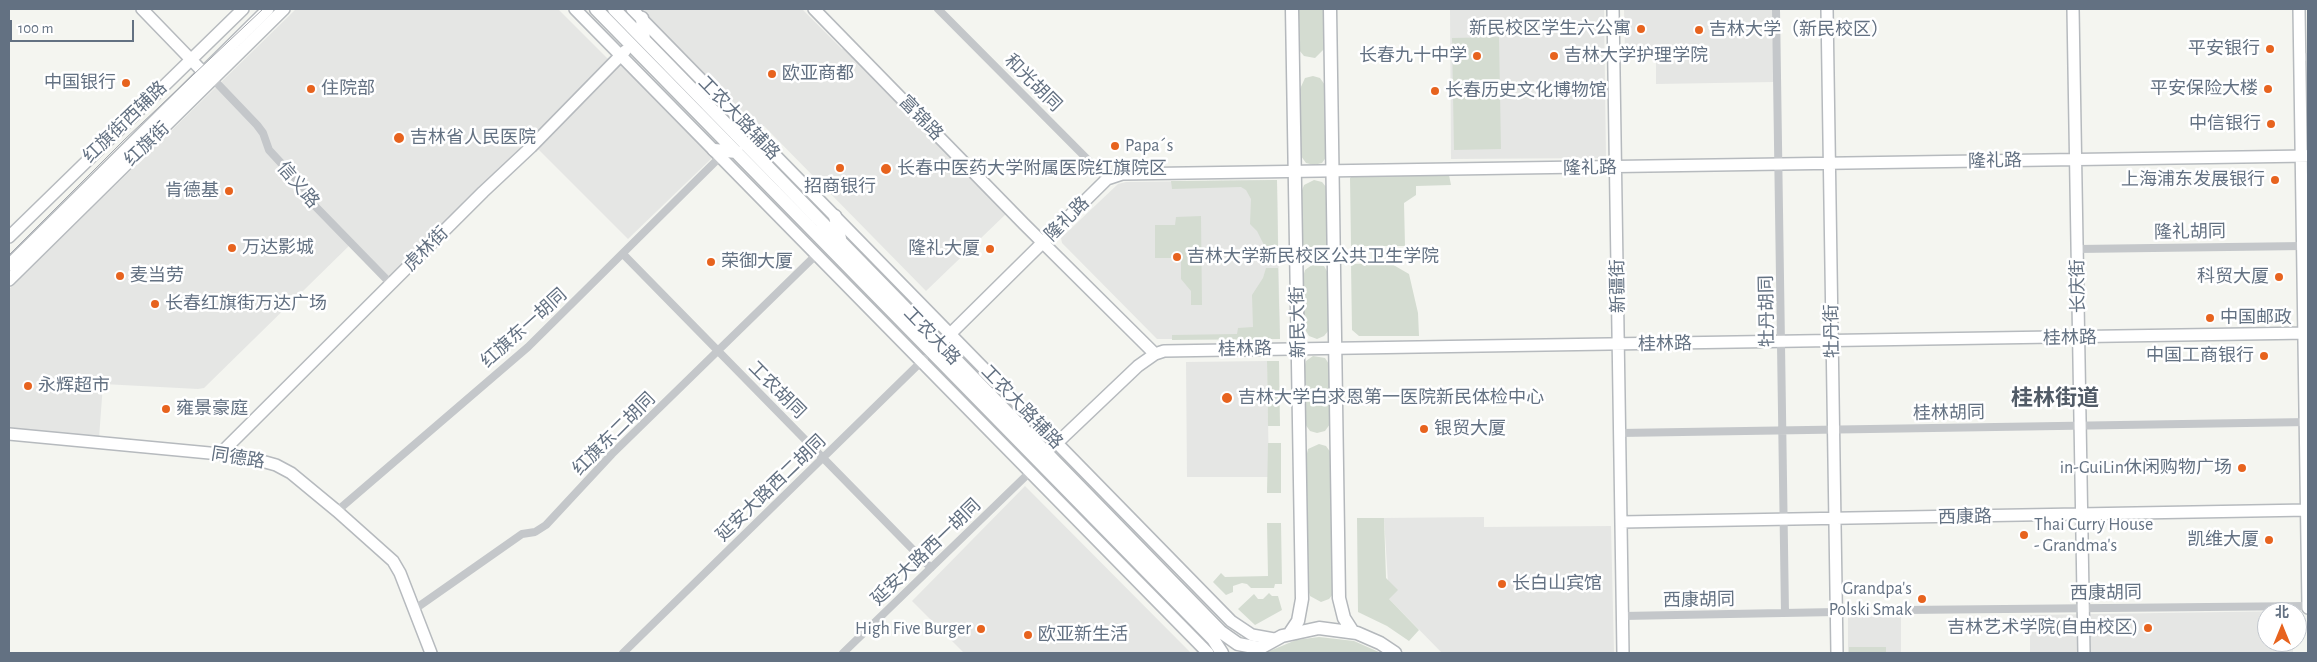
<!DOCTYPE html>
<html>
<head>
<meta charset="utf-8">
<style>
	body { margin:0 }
	#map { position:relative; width:2317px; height:662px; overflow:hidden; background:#f4f5f0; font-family:"Alegreya Sans","Noto Sans SC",sans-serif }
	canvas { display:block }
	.frame { position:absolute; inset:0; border:10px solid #637182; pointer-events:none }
	.north { position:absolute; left:2257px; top:602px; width:50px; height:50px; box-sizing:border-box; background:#fff; border:1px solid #c1c6cd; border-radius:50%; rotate:0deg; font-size:14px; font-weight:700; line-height:20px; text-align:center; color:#637182 }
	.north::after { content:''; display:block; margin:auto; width:18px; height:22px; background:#e7631e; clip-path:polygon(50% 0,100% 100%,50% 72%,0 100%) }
	.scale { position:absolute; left:10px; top:20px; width:124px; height:22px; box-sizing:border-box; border:2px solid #637182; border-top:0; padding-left:6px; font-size:15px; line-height:18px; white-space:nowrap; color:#637182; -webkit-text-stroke:4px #fff; paint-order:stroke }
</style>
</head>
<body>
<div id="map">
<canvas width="2317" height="662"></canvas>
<div class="frame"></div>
<div class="north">北</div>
<div class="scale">100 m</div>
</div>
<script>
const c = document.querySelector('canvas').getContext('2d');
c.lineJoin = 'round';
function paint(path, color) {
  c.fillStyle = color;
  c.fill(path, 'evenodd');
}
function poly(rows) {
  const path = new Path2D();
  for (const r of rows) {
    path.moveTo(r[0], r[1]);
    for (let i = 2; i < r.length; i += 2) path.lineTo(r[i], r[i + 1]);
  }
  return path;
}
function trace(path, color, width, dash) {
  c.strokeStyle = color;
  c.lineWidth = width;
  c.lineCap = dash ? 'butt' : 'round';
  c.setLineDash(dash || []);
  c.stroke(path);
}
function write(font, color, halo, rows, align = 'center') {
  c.font = font + ' "Alegreya Sans","Noto Sans SC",sans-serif';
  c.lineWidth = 5;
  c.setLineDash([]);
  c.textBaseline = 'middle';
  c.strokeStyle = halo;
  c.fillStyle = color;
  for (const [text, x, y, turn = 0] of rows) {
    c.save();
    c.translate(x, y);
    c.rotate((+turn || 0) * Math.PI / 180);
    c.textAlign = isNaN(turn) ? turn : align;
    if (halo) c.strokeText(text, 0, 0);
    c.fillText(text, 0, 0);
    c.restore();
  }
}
paint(poly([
	[296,9,558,9,610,61,390,278,354,241,204,388,198,389,103,384,99,438,9,429,9,289],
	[640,9,802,9,842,49,845,46,1007,213,926,291,764,126,759,131],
	[1450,9,1604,9,1606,158,1451,159],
	[1624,9,1772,9,1774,82,1656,84,1656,51,1625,52],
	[621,62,713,157,628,239,536,147],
	[1277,180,1280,339,1157,339,1062,243,1061,238,1118,184,1126,182],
	[1267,361,1269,477,1187,477,1186,362],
	[1025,486,1191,653,964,653,912,601],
	[1484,517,1484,527,1611,526,1614,653,1442,653,1389,599,1384,518],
	[2292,611,2267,612,2267,642,2293,642,2293,653,2030,653,2030,615],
	[1901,616,1901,653,1848,653,1848,617]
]), '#e5e6e4');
paint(poly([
	[1297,9,1324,9,1324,49,1315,58,1304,56,1299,50],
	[1499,37,1501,149,1454,150,1452,38],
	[1313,76,1320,78,1325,85,1327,156,1322,163,1314,165,1306,163,1301,156,1300,89,1305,78],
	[1449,175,1451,185,1416,186,1416,195,1404,203,1405,246,1351,246,1350,178,1352,176],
	[1277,180,1278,247,1265,247,1257,231,1250,224,1251,199,1246,190,1241,187,1172,189,1171,181],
	[1314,180,1322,182,1327,188,1328,245,1323,252,1315,254,1308,252,1303,246,1301,193,1304,185],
	[1201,216,1202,305,1191,305,1191,291,1181,279,1181,261,1175,258,1155,258,1155,225,1175,225,1176,217],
	[1390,263,1409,274,1418,313,1419,336,1359,336,1352,330,1351,264],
	[1312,265,1324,266,1328,273,1329,330,1324,336,1317,339,1309,336,1303,326,1303,277,1305,270],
	[1266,268,1278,268,1280,339,1172,340,1172,335,1237,334,1238,328,1253,327,1252,295,1263,278],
	[1313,356,1325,358,1329,364,1330,424,1325,431,1317,433,1310,431,1305,424,1304,369,1306,361],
	[1267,361,1279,361,1280,426,1268,426],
	[1268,443,1281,443,1281,493,1267,493],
	[1319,444,1326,446,1331,453,1334,593,1329,599,1321,602,1310,596,1308,589,1306,457,1308,449],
	[1357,518,1384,518,1386,578,1398,590,1389,599,1419,630,1409,641,1387,626,1358,612],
	[1267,523,1281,523,1282,584,1275,584,1274,588,1251,588,1247,584,1242,583,1233,586,1233,592,1226,595,1213,582,1221,573,1225,577,1268,576],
	[1269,593,1272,596,1278,596,1282,610,1255,625,1238,609,1254,594,1258,599,1263,599],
	[1319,637,1354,641,1381,653,1265,653,1296,640],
	[1849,647,1886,647,1886,653,1849,653]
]), '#d4dcd1');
const secondary = poly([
	[142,9,204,73],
	[575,9,1208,653],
	[632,9,1231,621,1252,635,1274,639],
	[814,9,1024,224,1155,354],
	[1613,9,1623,653],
	[1827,9,1837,653],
	[2073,9,2084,653],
	[2299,9,2308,608],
	[9,237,243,9],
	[9,265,268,9],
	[9,280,284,9],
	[940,344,1107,179,1122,174,2308,156],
	[9,434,220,454,258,460,276,465,291,473,337,511,393,561,400,573,431,653],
	[1057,443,1138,366,1155,354,1164,351,2308,333],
	[220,454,483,192,531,147,625,51],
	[1621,522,2308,510]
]);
const primary = poly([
	[596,9,1213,639,1222,653],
	[614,9,1221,632,1238,644,1259,648],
	[1330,9,1339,598,1344,618,1353,632],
	[642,18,644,40],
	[729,127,751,130],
	[714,150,737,152],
	[835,216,841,243],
	[1290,633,1298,621,1302,599,1292,9],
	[1253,652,1282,636,1319,628,1357,633,1380,643,1395,653]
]);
trace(secondary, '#b6babe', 14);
trace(primary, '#b4b8bc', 15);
trace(poly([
	[938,9,1107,179],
	[1776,9,1785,613],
	[2307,57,2308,57],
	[213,79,257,125,263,133,269,150,305,189,314,205,391,284],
	[2078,249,2303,246],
	[623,254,931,568],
	[1620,433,2308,422],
	[337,511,528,347,720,157],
	[415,609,522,534,535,532,546,525,612,454,816,255],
	[1904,610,2308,606],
	[1623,616,1836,612],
	[623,653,924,359],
	[843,653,1030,472]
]), '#c4c7ca', 8);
trace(secondary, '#fff', 11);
trace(primary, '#fff', 12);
trace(poly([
	[9,255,124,140,263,9]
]), '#a4a8ae', 1);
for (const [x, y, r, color] of [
	[1641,29,5,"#e7631e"],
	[1699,30,5,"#e7631e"],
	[2270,49,5,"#e7631e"],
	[1477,56,5,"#e7631e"],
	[1554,56,5,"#e7631e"],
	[772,74,5,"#e7631e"],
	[126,83,5,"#e7631e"],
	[311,89,5,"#e7631e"],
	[2268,89,5,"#e7631e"],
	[1435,91,5,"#e7631e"],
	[2271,124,5,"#e7631e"],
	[399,138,6,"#e7631e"],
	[1115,146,5,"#e7631e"],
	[840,168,5,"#e7631e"],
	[886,169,6,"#e7631e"],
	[2275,180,5,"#e7631e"],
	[229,191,5,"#e7631e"],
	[232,248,5,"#e7631e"],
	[990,249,5,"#e7631e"],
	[1177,257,5,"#e7631e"],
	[711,262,5,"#e7631e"],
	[120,276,5,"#e7631e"],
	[2279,277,5,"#e7631e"],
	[155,304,5,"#e7631e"],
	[2210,318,5,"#e7631e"],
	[2264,356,5,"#e7631e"],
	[28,386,5,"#e7631e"],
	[1227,398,6,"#e7631e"],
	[166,409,5,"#e7631e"],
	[1424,429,5,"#e7631e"],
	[2242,468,5,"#e7631e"],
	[2024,535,5,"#e7631e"],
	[2269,540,5,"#e7631e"],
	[1502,584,5,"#e7631e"],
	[1922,599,5,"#e7631e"],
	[2148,628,5,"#e7631e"],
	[981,629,5,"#e7631e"],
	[1028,635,5,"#e7631e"]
]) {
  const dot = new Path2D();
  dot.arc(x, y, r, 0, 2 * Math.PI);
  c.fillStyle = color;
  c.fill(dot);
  trace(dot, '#fff', 2);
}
write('18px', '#637182', '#fff', [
	["新民校区学生六公寓",1631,29,"right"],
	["吉林大学（新民校区）",1709,30],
	["平安银行",2260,49,"right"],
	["长春九十中学",1467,56,"right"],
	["吉林大学护理学院",1564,56],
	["欧亚商都",782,74],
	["中国银行",116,83,"right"],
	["住院部",321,89],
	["平安保险大楼",2258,89,"right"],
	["长春历史文化博物馆",1445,91],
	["中信银行",2261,124,"right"],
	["吉林省人民医院",410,138],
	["Papa´s",1125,146],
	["长春中医药大学附属医院红旗院区",897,169],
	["上海浦东发展银行",2265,180,"right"],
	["招商银行",840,187,"center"],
	["肯德基",219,191,"right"],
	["万达影城",242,248],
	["隆礼大厦",980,249,"right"],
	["吉林大学新民校区公共卫生学院",1187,257],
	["荣御大厦",721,262],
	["麦当劳",130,276],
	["科贸大厦",2269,277,"right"],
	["长春红旗街万达广场",165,304],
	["中国邮政",2220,318],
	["中国工商银行",2254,356,"right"],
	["永辉超市",38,386],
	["吉林大学白求恩第一医院新民体检中心",1238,398],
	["雍景豪庭",176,409],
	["银贸大厦",1434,429],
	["in-GuiLin休闲购物广场",2232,468,"right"],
	["Thai Curry House",2034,525],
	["- Grandma's",2034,546],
	["凯维大厦",2259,540,"right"],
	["长白山宾馆",1512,584],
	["Grandpa's",1912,589,"right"],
	["Polski Smak",1912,610,"right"],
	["吉林艺术学院(自由校区)",2138,628,"right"],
	["High Five Burger",971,629,"right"],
	["欧亚新生活",1038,635]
], 'left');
write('18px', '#637182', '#fff', [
	["和光胡同",1033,83,45],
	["工农大路辅路",739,118,46],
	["富锦路",921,118,46],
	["红旗街西辅路",125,122,-44],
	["红旗街",147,144,-44],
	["隆礼路",1995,161,-1],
	["隆礼路",1590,168,-1],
	["信义路",298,185,50],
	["隆礼路",1067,219,-45],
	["隆礼胡同",2190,232,-1],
	["虎林街",426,249,-45],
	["新疆街",1618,286,-91],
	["长庆街",2078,286,-91],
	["牡丹胡同",1767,311,-91],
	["新民大街",1298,322,-91],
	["红旗东一胡同",524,328,-42],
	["牡丹街",1832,331,-91],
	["工农大路",932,336,46],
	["桂林路",2070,338,-1],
	["桂林路",1665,344,-1],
	["桂林路",1245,349,-1],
	["工农胡同",777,390,45],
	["工农大路辅路",1022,407,46],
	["桂林胡同",1949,413,-1],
	["红旗东二胡同",614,434,-45],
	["同德路",238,458,9],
	["延安大路西二胡同",771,488,-44],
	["西康路",1965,517,-1],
	["延安大路西一胡同",926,552,-44],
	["西康胡同",2106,593,-1],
	["西康胡同",1699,600,-1]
]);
write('bold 22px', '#515b67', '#fff', [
	["桂林街道",2055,398]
]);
</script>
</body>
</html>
